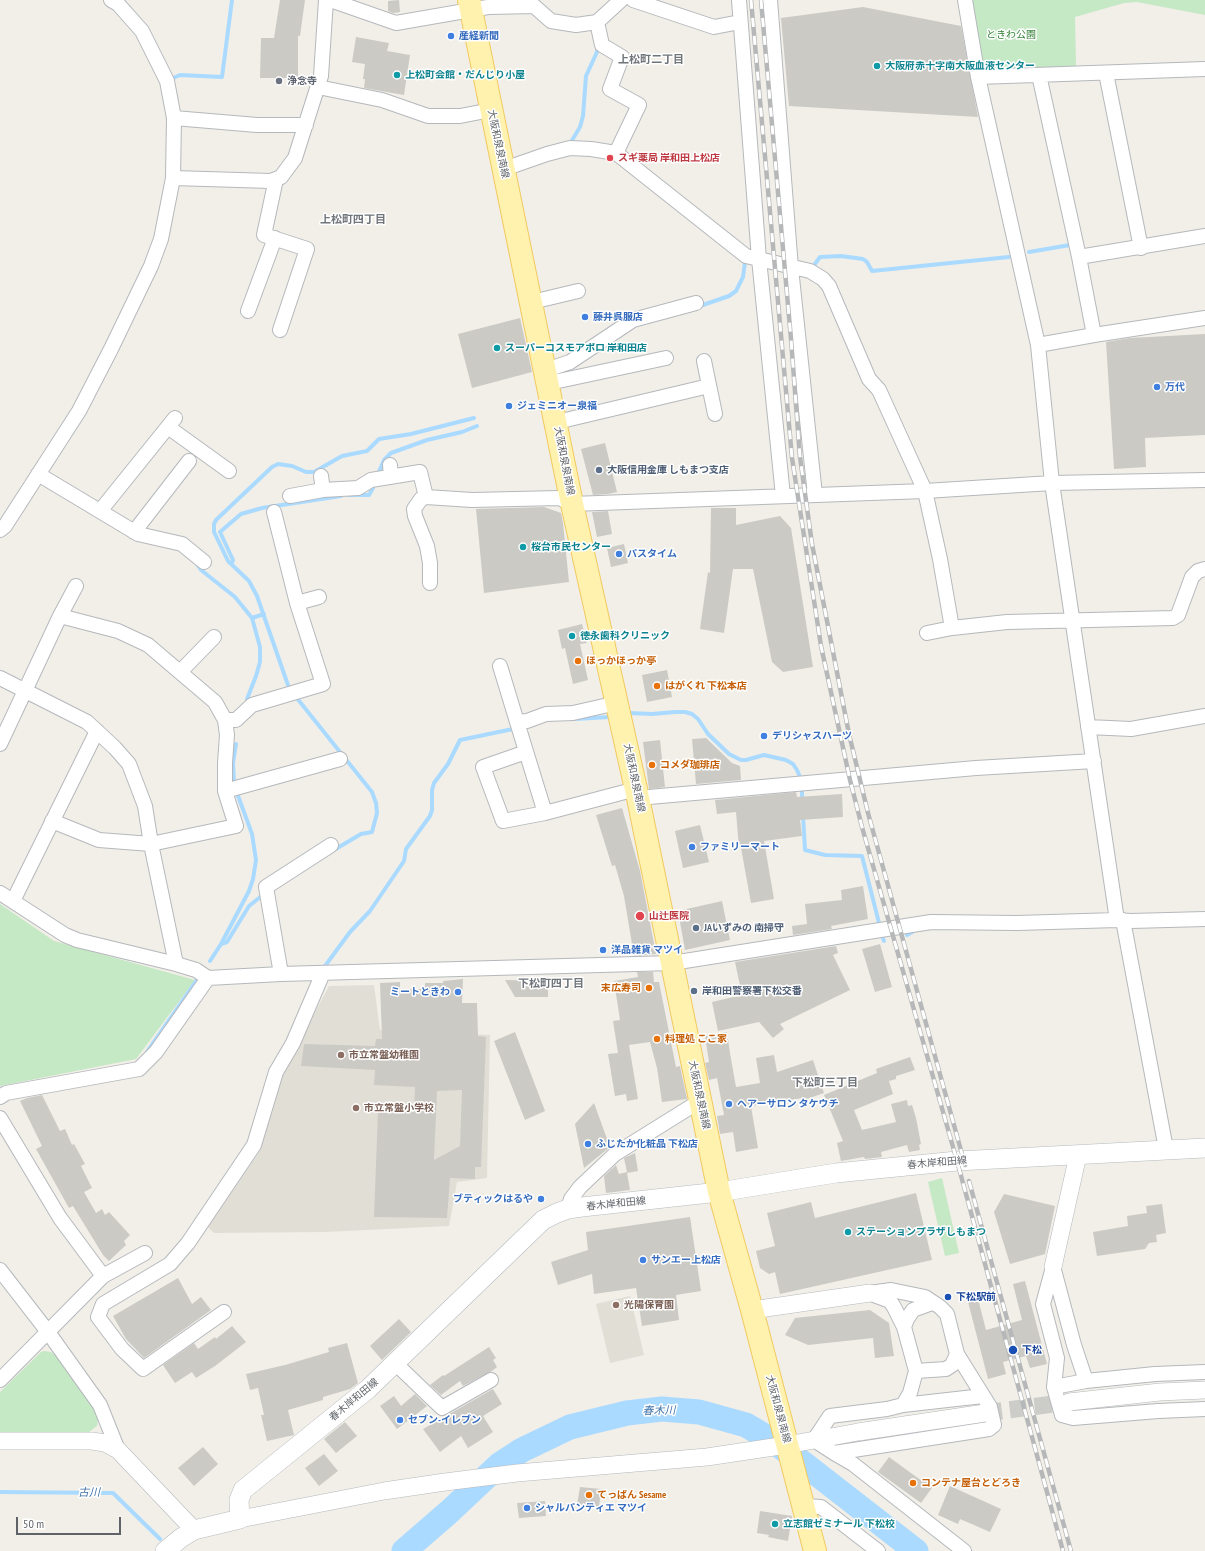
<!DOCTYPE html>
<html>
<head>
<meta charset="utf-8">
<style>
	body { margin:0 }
	#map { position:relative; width:1205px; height:1551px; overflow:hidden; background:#f1efe8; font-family:"PT Sans Narrow",sans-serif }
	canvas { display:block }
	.scale { position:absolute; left:16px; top:1517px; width:105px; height:18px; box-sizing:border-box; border:2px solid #5f6368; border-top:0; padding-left:5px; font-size:12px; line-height:14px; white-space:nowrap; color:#5f6368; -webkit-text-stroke:3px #fff; paint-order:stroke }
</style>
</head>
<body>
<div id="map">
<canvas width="1205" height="1551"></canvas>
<div class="scale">50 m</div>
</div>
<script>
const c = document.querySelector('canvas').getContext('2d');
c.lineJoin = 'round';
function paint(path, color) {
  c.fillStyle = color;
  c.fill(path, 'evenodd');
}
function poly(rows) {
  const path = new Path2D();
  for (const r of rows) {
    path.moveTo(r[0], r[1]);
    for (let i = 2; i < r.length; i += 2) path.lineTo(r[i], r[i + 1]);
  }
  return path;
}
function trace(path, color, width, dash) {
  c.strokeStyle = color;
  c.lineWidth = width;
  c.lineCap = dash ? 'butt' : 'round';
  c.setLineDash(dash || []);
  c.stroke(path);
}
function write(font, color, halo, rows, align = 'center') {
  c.font = font + ' "PT Sans Narrow","Noto Sans JP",sans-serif';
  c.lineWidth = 3;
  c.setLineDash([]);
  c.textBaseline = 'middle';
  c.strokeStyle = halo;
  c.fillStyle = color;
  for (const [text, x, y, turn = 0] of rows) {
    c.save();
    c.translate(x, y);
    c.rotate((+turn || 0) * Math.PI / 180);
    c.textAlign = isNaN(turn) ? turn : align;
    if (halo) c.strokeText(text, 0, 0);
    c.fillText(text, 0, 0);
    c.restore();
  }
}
paint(poly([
	[374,985,380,1030,490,1035,487,1178,457,1182,449,1226,325,1232,214,1233,208,1227,260,1151,282,1074,329,986],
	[630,1296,644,1355,610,1363,596,1304]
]), '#e1ded6');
paint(poly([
	[972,0,1205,0,1205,15,1137,2,1124,3,1075,17,1076,66,988,71,981,64],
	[0,904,54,941,195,980,136,1059,0,1086],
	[942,1178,959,1253,945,1256,928,1182],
	[44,1351,51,1352,55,1355,96,1409,98,1419,97,1426,89,1432,79,1434,0,1435,0,1392,41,1352]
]), '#c5e8c5');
trace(poly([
	[171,79,180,75,222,77,232,0],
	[571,142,580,127,583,116,586,76,597,52,598,44],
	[1029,252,1070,245],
	[812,268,820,257,841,256,863,259,867,262,872,271,1009,257],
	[697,307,729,296,736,291,743,277,745,262],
	[378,474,384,460,391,453,427,440,462,432,477,426],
	[348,495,369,495,373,488],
	[232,563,233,560,220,532,241,514,262,508,341,496],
	[197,564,201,570,235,597,252,618,260,647,260,662,256,676,247,699],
	[252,618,264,614],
	[289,688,257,596,249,581,228,561,214,532,214,524,216,520,272,467,278,464,292,466,306,472,314,472,342,456,367,451,379,439,411,434,474,418],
	[296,697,372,792,376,803,377,813,372,832,361,834,334,850],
	[628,713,652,714,675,712,685,712,692,714,698,719,708,734,729,754,741,760,746,760,764,755,786,760,793,764,797,770,800,777],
	[575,719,609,717],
	[234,783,233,763,236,744],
	[802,788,802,802],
	[803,814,805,850,825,855,862,856,879,923],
	[881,933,884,941],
	[907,935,917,929],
	[221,944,249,891,253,879,256,860,252,834,237,793],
	[210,961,221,944,227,942,249,906,264,894],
	[325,966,350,932,370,911,404,861,406,849,430,816,432,810,432,790,434,783,448,764,460,740,513,729],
	[147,1052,197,980],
	[0,1492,113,1493,160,1539]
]), '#aadaff', 4);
trace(poly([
	[404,1551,449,1512,499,1465,522,1450,570,1427,627,1413,662,1409,699,1412,746,1425,773,1441,808,1467,916,1551]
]), '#aadaff', 25);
paint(poly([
	[280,0,305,0,300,36,298,36,298,78,260,78,261,38,274,38],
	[399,0,400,12,393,13,388,11,388,1],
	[863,7,961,26,978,117,789,106,781,18],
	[356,37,389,43,387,51,410,55,404,95,364,88,365,79,363,79,365,64,352,62],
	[520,318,532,372,472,388,458,334],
	[1205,334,1205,435,1145,438,1146,467,1114,469,1106,342,1130,338],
	[605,443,617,492,608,494,593,495,581,449],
	[544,507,561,513,563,523,569,582,484,593,476,509],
	[711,508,736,508,736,525,780,516,791,528,813,667,783,672,772,662,753,569,733,569,724,633,700,629,708,572,710,573],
	[608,511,612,534,597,537,592,512],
	[624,544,628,563,611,567,607,548],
	[582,624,587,643,580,644,588,680,573,684,565,648,562,649,558,630],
	[667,670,672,697,647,702,642,675],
	[706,738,732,763,740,766,741,780,696,784,692,739],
	[660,740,665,787,649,789,643,742],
	[796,792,797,797,842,794,843,817,800,820,802,836,764,841,774,899,751,903,741,848,739,848,736,812,717,814,715,800],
	[622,808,640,871,656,954,634,956,624,896,615,865,612,866,596,815],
	[700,825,709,862,683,868,675,831],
	[863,886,868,919,831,926,832,929,793,935,792,926,807,924,805,904,842,900,841,890],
	[722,901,730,940,685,950,678,911],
	[880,944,892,987,875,992,862,949],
	[836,946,838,953,833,955,850,990,780,1024,784,1029,773,1038,759,1022,718,1031,712,1002,742,995,735,962],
	[637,972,653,972,654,982,659,982,676,1067,680,1066,687,1099,662,1102,657,1068,650,1042,629,1045,638,1099,627,1101,626,1094,615,1096,608,1054,618,1053,613,1021,620,1020,614,981,638,977],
	[463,979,462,1003,477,1003,478,1036,486,1037,481,1167,475,1167,475,1179,450,1178,447,1218,374,1217,378,1111,414,1112,415,1087,374,1085,375,1070,301,1066,304,1044,375,1046,376,1039,382,1039,380,983,400,982,400,989,425,989,425,983,443,983,443,981],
	[462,1090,460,1146,434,1160,437,1091],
	[505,980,548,981,548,997,515,997],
	[515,1032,545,1111,525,1120,494,1041],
	[727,1032,730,1053,736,1087,760,1083,756,1058,774,1055,777,1072,813,1060,824,1093,804,1100,803,1098,751,1106,758,1148,736,1152,733,1132,720,1134,717,1116,724,1115,717,1078,709,1080,705,1063,709,1062,705,1036],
	[910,1057,915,1070,896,1076,896,1079,889,1081,893,1094,854,1110,862,1130,896,1122,891,1104,907,1100,908,1106,912,1105,916,1118,921,1144,919,1145,920,1150,909,1152,907,1145,881,1152,882,1157,865,1159,864,1157,841,1161,837,1143,843,1141,824,1095,877,1073,876,1069],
	[42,1095,60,1131,65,1129,72,1145,74,1144,85,1164,81,1166,92,1188,84,1192,96,1213,102,1209,105,1215,109,1212,130,1235,124,1241,126,1245,109,1261,103,1255,73,1206,69,1208,36,1149,42,1146,20,1101,27,1098],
	[594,1103,610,1147,584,1168,575,1124],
	[635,1153,638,1171,627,1173,630,1190,606,1193,604,1176,616,1165,619,1174,627,1172,624,1158],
	[916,1193,932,1260,780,1294,775,1272,769,1274,760,1268,756,1251,775,1246,767,1213,811,1202,815,1218],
	[1004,1194,1055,1206,1045,1254,1010,1264,994,1212],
	[1162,1204,1166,1233,1156,1235,1157,1242,1149,1243,1145,1249,1097,1256,1093,1232,1128,1226,1127,1216,1147,1213,1146,1206],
	[690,1217,701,1291,676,1295,679,1320,642,1326,636,1288,594,1294,592,1274,558,1285,551,1262,588,1250,586,1232],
	[178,1278,192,1304,201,1297,211,1310,144,1358,126,1339,113,1316],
	[1025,1281,1047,1364,1030,1368,1026,1356,1003,1362,1006,1374,988,1379,967,1298,977,1295,986,1330,1022,1320,1013,1284],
	[870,1310,889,1323,894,1356,875,1358,873,1338,808,1345,785,1335,795,1318],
	[399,1319,411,1332,382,1360,370,1346],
	[232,1326,246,1342,215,1366,196,1378,192,1372,175,1383,163,1365,194,1343,198,1349,215,1337,216,1339],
	[347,1343,358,1383,350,1389,323,1397,323,1400,288,1410,294,1435,267,1441,261,1415,264,1415,258,1388,250,1390,246,1374,285,1365,329,1352,328,1348],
	[489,1347,496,1358,493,1360,497,1367,492,1371,463,1386,460,1381,441,1395,430,1385,443,1375,444,1376],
	[493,1389,502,1404,483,1416,493,1432,468,1448,461,1436,440,1452,423,1429],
	[415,1394,427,1406,397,1429,380,1406,394,1396,401,1406],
	[345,1422,357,1436,336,1453,324,1439],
	[203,1447,218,1464,194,1486,178,1468],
	[324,1454,338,1471,319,1486,305,1468],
	[889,1457,922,1481,925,1478,934,1485,921,1503,878,1472],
	[950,1486,1001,1509,990,1532,960,1519,958,1524,938,1515],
	[580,1487,601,1489,599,1507,577,1505],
	[545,1501,546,1516,519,1518,517,1503],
	[760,1511,792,1516,788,1541,768,1537,769,1535,757,1533]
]), '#cccac5');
trace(poly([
	[985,1413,1069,1402]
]), '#ccccc8', 17, [17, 8]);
const minor = poly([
	[330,0,396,23,488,7,534,6,551,21,576,25,597,22,621,0],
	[633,0,714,27,740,22],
	[739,0,759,259,783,496],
	[770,0,791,268,815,495],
	[965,0,978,77,1038,345,1052,483,1117,920],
	[597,22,602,45,622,57,610,89,639,105,616,153],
	[1106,73,1141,248],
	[1039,75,1079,257,1094,335],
	[978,77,1205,69],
	[318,87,382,100,428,116,460,116,491,110],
	[174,118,257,125,306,125],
	[504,169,547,154,570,148,591,149,616,153,746,256,810,271,823,279,829,286,869,379,879,390,925,491,940,559,952,628],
	[173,178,271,181,281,177,295,158,321,76,326,0],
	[276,179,264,235,307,249,280,330],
	[1079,257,1205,236],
	[532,302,578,291],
	[248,311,275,238],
	[1038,345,1094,335,1205,318],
	[704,361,715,414],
	[546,370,570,362,633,320,696,303],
	[549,383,666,358],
	[557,422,709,386],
	[168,427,229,471],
	[390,465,391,477],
	[38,474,138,534,182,544,204,562],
	[321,476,323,490],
	[290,496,323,490,358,488,371,480,420,472,426,497],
	[100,511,175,418],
	[0,530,5,526,79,411,111,349,151,266,161,239,173,178,174,118,167,81,142,31,118,4,111,0],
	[134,532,189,461],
	[430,583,430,563,427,546,415,516,414,509,421,499,426,497,472,500,559,498,572,504,925,491,1052,483,1205,480],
	[297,603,319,597],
	[927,633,952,628,1007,622,1173,618,1178,615,1192,577,1198,571,1205,569],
	[500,666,517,722,527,721,546,714,573,713,617,703],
	[180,672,214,637],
	[0,678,87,722,115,748,129,764,145,806,151,844,176,964],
	[225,720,236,720,252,705,323,684,297,603,274,512],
	[517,722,545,813],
	[1088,727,1131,729,1205,716],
	[0,744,60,616,76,586],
	[526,752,483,767,503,821,545,813,636,789],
	[225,791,340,759],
	[638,798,976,768,1094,761],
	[52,821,99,840,151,844,236,826,225,791,225,763,227,735,225,720,215,702,148,645,118,631,60,616],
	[0,893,65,935,77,940,176,964,196,970,208,978,281,974,672,963,931,922,1017,923,1117,920,1131,921,1205,919],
	[13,901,97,731],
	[1123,920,1166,1149],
	[281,974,266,887,331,845],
	[0,1097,6,1093,139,1069,156,1052,208,978],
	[0,1118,60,1218,103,1276],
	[568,1209,571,1199,580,1187,615,1154,700,1101],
	[1053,1267,1043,1304,1057,1358,1054,1387,1062,1415,1073,1418,1158,1411,1205,1409],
	[0,1270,48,1332,100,1405,118,1450],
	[1054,1270,1074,1345,1086,1381],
	[870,1293,891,1290,925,1297,940,1307,947,1314,957,1354,990,1407,994,1425,989,1429,834,1453,814,1440,830,1416,887,1409,903,1405,983,1396],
	[871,1294,890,1301,894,1307,904,1327,916,1371,910,1393,903,1405],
	[224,1312,143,1369,122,1349,98,1317,103,1304,170,1264,188,1243,254,1145,276,1072,293,1043,323,973],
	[904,1327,907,1319,913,1310,932,1303],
	[396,1364,442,1408,491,1380],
	[916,1371,946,1369,952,1365,957,1354],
	[0,1380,103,1276,145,1253],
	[1054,1387,1086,1381,1155,1374,1205,1372],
	[834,1453,853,1464,964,1551],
	[805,1506,821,1507,878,1551]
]);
const tertiary = poly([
	[1053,1267,1078,1155],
	[752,1310,870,1293],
	[1069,1402,1160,1392,1205,1390],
	[0,1441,92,1441,105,1443,118,1450,194,1530],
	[240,1519,384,1491,445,1482,517,1473,707,1457,787,1445,858,1432,985,1413]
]);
const secondary = poly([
	[165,1551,181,1538,194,1530,240,1519,239,1500,243,1490,368,1389,543,1220,557,1213,568,1209,582,1207,719,1192,836,1173,957,1161,1205,1148]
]);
const primary = poly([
	[469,0,572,504,638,798,719,1192,752,1310,815,1551]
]);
trace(minor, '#b5b8bc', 16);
trace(tertiary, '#b5b8bc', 18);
trace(secondary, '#b6babf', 20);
trace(primary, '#f2c960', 24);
trace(minor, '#fff', 14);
trace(tertiary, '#fff', 17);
trace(secondary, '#fff', 19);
trace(primary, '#fff2af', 22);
const rail = poly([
	[751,0,792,458,821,646,850,780,862,827,957,1161,1063,1551],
	[761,0,791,339,800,457,812,544,849,734,868,813,965,1165],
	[969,1181,1071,1551]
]);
trace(rail, '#b6b7b8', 4.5);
trace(rail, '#fff', 3, [9]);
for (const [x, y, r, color] of [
	[451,36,4,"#3f7fe0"],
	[877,66,4,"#0f9aa8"],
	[397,75,4,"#0f9aa8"],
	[279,81,4,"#6b7280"],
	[610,158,4,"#e0444e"],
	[585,317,4,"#3f7fe0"],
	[497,348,4,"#0f9aa8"],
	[1157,387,4,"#3f7fe0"],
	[509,406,4,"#3f7fe0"],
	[599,470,4,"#5c6f8a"],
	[523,547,4,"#0f9aa8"],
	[619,554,4,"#3f7fe0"],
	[572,636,4,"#0f9aa8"],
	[578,661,4,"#e8710a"],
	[657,686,4,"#e8710a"],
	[764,736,4,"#3f7fe0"],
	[652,765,4,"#e8710a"],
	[692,847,4,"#3f7fe0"],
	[640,916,5,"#e0444e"],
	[696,928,4,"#5c6f8a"],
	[603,950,4,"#3f7fe0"],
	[649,988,4,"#e8710a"],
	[694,991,4,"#5c6f8a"],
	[458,992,4,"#3f7fe0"],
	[657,1039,4,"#e8710a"],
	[341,1055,4,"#8d6e63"],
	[729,1104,4,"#3f7fe0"],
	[356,1108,4,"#8d6e63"],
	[588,1144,4,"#3f7fe0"],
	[541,1199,4,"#3f7fe0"],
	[848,1232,4,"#0f9aa8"],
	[643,1260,4,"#3f7fe0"],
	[948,1297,4,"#1a4fb4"],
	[616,1305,4,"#8d6e63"],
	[1013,1350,5,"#1a4fb4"],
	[400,1420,4,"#3f7fe0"],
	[913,1483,4,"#e8710a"],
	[589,1495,4,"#e8710a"],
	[527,1508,4,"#3f7fe0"],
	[775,1524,4,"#0f9aa8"]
]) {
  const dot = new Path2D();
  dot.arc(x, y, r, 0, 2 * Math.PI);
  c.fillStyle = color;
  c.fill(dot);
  trace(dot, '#fff', 1.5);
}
write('10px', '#348238', '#fff', [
	["ときわ公園",1011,35]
]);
write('bold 10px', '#366cbe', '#fff', [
	["産経新聞",459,36],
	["藤井呉服店",593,317],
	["万代",1165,387],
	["ジェミニオー泉福",517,406],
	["パスタイム",627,554],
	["デリシャスハーツ",772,736],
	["ファミリーマート",700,847],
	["洋品雑貨 マツイ",611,950],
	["ミートときわ",450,992,"right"],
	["ヘアーサロン タケウチ",737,1104],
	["ふじたか化粧品 下松店",596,1144],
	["ブティックはるや",533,1199,"right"],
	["サンエー上松店",651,1260],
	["セブン-イレブン",408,1420],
	["シャルパンティエ マツイ",535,1508]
], 'left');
write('bold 10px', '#0d838f', '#fff', [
	["大阪府赤十字南大阪血液センター",885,66],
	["上松町会館・だんじり小屋",405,75],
	["スーパーコスモアポロ 岸和田店",505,348],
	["桜台市民センター",531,547],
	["徳永歯科クリニック",580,636],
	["ステーションプラザしもまつ",856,1232],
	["立志館ゼミナール 下松校",783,1524]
], 'left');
write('bold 10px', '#5b616d', '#fff', [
	["浄念寺",287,81]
], 'left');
write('10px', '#5f6368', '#fff', [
	["大阪和泉泉南線",498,144,78],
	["大阪和泉泉南線",564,461,79],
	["大阪和泉泉南線",634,778,78],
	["大阪和泉泉南線",699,1095,78],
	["春木岸和田線",937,1163,-5],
	["春木岸和田線",616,1204,-6],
	["春木岸和田線",354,1400,-40],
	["大阪和泉泉南線",778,1409,75]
]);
write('bold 10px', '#be3a42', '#fff', [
	["スギ薬局 岸和田上松店",618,158],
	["山辻医院",649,916]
], 'left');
write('bold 10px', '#4e5e75', '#fff', [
	["大阪信用金庫 しもまつ支店",607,470],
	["JAいずみの 南掃守",704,928],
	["岸和田警察署下松交番",702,991]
], 'left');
write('bold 10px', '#c56008', '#fff', [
	["ほっかほっか亭",586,661],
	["はがくれ 下松本店",665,686],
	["コメダ珈琲店",660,765],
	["末広寿司",641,988,"right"],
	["料理処 ここ家",665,1039],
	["コンテナ屋台とどろき",921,1483],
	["てっぱん Sesame",597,1495]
], 'left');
write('bold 10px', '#785e54', '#fff', [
	["市立常盤幼稚園",349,1055],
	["市立常盤小学校",364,1108],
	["光陽保育園",624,1305]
], 'left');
write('bold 10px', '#164399', '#fff', [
	["下松駅前",956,1297],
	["下松",1022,1350]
], 'left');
write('bold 11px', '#70757a', '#fff', [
	["上松町二丁目",651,60],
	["上松町四丁目",353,220],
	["下松町四丁目",551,984],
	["下松町三丁目",825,1083]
]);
write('italic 11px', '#4174aa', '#fff', [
	["春木川",659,1411,-1],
	["古川",89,1493]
]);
</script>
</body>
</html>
